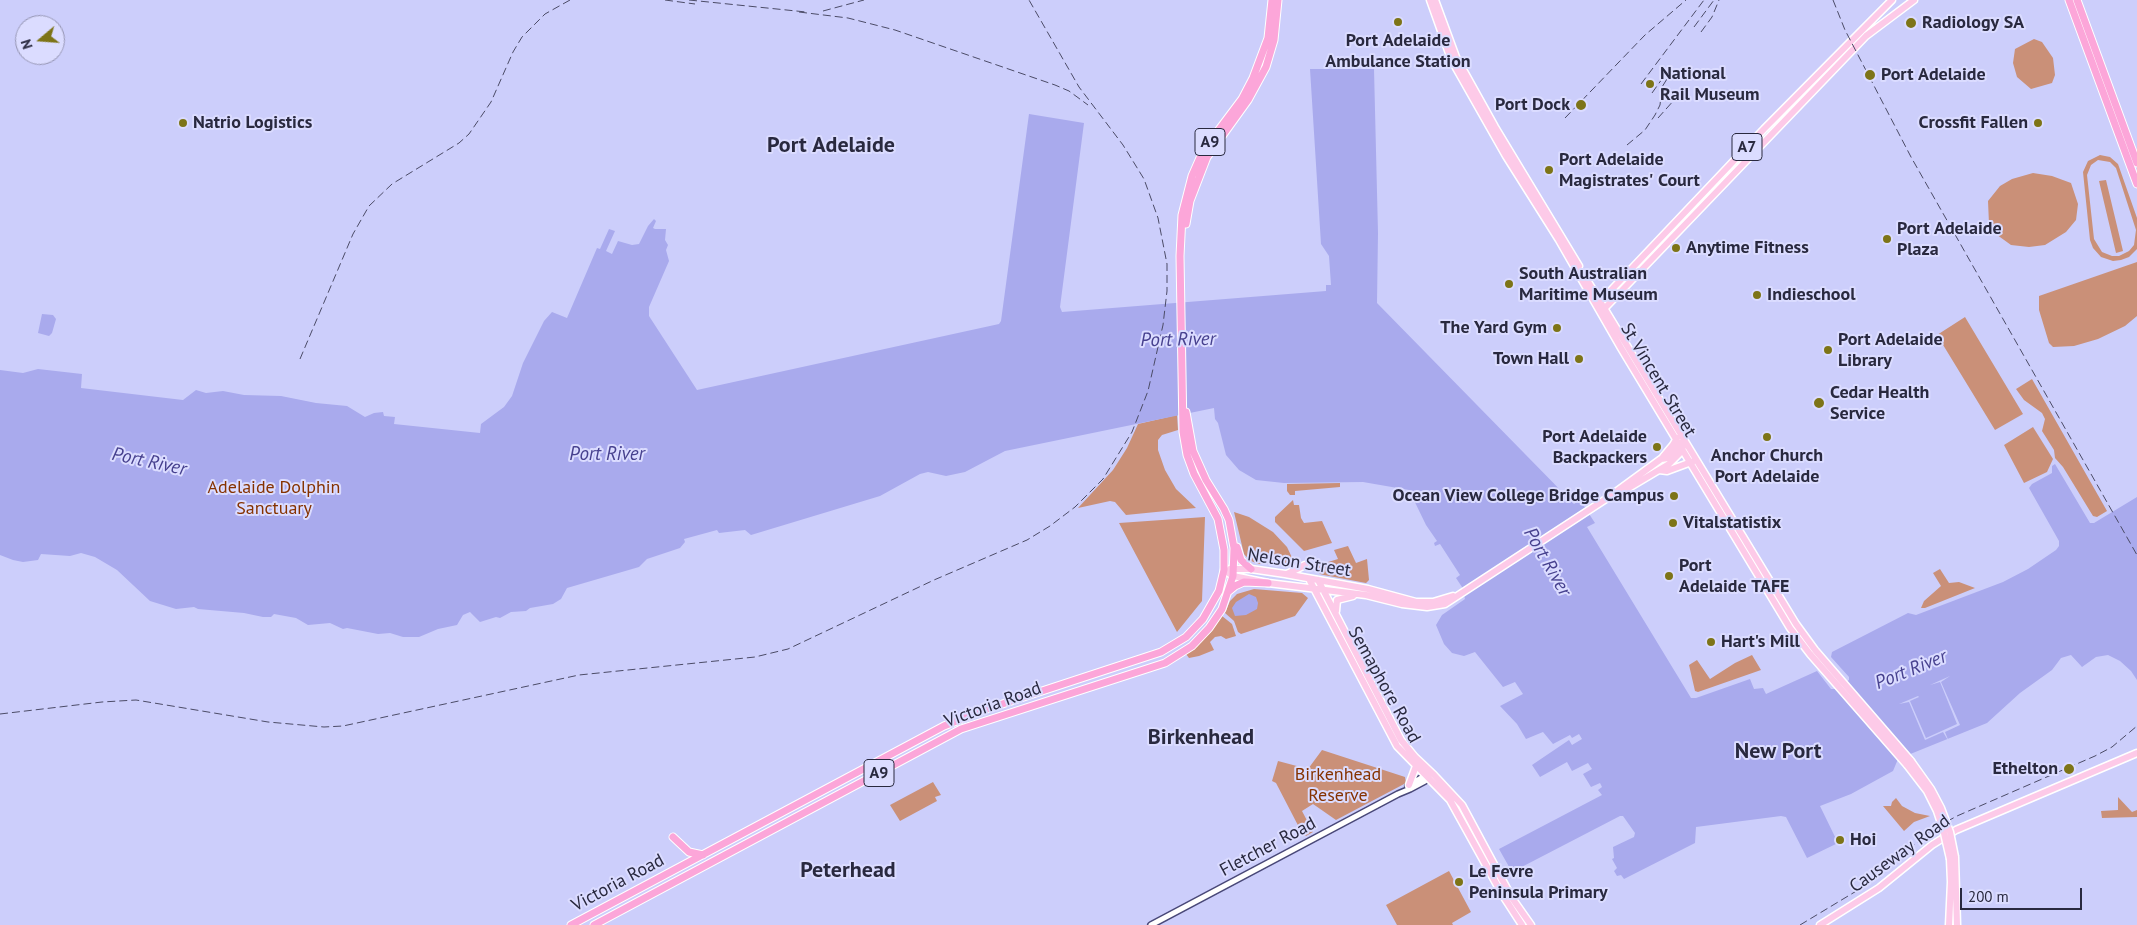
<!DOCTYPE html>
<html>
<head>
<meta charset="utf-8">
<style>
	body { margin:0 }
	#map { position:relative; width:2137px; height:925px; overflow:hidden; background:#cccefb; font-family:"PT Sans",sans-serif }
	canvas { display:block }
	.north { position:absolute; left:15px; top:15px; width:50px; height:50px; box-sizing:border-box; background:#dbdcff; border:1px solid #9494b2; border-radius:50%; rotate:252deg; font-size:14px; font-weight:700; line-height:20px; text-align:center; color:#29293f }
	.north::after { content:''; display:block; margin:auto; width:18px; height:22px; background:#7d7417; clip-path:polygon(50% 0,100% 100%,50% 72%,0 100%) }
	.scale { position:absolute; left:1960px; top:888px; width:122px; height:22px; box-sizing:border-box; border:2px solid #29293f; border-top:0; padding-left:6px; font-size:15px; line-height:18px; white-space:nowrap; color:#29293f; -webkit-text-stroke:4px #dbdcff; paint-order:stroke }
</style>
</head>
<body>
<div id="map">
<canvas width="2137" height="925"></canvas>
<div class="north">N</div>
<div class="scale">200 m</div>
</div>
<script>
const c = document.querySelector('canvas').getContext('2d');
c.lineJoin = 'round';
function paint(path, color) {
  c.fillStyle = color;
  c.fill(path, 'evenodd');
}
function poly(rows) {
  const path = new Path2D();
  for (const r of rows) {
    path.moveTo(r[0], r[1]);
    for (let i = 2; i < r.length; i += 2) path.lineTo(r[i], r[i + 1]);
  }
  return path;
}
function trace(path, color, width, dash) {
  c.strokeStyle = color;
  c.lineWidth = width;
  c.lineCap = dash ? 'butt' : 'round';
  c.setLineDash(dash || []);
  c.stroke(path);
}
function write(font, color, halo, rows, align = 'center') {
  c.font = font + ' "PT Sans",sans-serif';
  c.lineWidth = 4;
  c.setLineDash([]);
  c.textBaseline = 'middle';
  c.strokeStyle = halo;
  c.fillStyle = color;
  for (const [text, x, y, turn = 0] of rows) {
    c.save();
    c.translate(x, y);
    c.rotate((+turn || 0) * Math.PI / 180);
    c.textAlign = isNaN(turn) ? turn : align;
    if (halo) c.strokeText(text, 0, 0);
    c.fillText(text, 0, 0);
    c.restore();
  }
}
paint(poly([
	[2034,39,2042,42,2053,58,2055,75,2052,83,2031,89,2017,77,2013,63,2015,49],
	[2100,155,2110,157,2118,164,2137,218,2137,249,2129,257,2121,260,2113,261,2101,257,2093,248,2090,240,2083,172,2088,161],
	[2098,160,2110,162,2116,168,2136,230,2134,245,2129,251,2119,256,2112,256,2102,252,2094,239,2087,175,2091,165],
	[2033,173,2052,176,2071,183,2078,204,2076,220,2066,232,2045,245,2029,247,2011,245,1993,232,1989,224,1988,201,2000,186,2012,179],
	[2106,180,2123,251,2116,253,2099,181],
	[2137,262,2137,316,2125,326,2098,339,2074,346,2053,347,2049,343,2039,310,2039,296],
	[1965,317,2023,414,1995,430,1937,335],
	[2032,379,2107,511,2097,517,2093,516,2063,467,2055,458,2054,450,2042,431,2045,419,2042,413,2024,400,2016,389],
	[1177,415,1178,430,1162,435,1158,440,1158,450,1165,470,1176,489,1196,508,1126,515,1115,502,1110,501,1078,508,1113,470,1127,448,1138,424],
	[2033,427,2053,459,2047,472,2024,483,2004,445],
	[1340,483,1340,487,1295,491,1295,495,1290,495,1287,491,1287,484],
	[1293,500,1294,505,1299,505,1301,518,1304,523,1322,521,1332,543,1304,551,1275,522,1275,517],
	[1234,512,1249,517,1273,532,1287,547,1295,564,1258,564,1249,560,1244,554],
	[1205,517,1202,601,1177,632,1119,523],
	[1348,546,1356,563,1367,559,1369,580,1366,583,1324,575,1320,574,1315,566,1338,559,1334,550],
	[1940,569,1949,583,1959,582,1975,588,1925,608,1921,608,1924,601,1941,586,1933,573],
	[1254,589,1302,593,1308,598,1295,616,1241,634,1238,632,1234,621,1225,613,1230,601,1237,594],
	[1222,616,1232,624,1236,636,1226,639,1221,636,1215,637,1210,642,1214,650,1199,656,1189,658,1186,654,1210,633],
	[1752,655,1761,670,1698,692,1695,691,1689,665,1697,660,1710,679,1735,663],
	[1322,750,1405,777,1406,783,1336,820,1313,804,1302,811,1313,832,1306,836,1303,835,1276,783,1272,781,1278,761,1308,769],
	[933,782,941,795,935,797,937,801,900,821,890,805],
	[2118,797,2132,812,2137,810,2137,817,2102,818,2101,811,2118,810],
	[1896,798,1902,806,1915,813,1930,816,1914,822,1904,831,1883,806,1891,806,1892,802],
	[1449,871,1471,912,1452,923,1453,925,1397,925,1386,905]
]), '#ca9078');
paint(poly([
	[1310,69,1374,69,1378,233,1377,303,1574,504,1580,500,1595,523,1587,527,1691,698,1696,698,1750,679,1754,689,1763,688,1766,694,1817,671,1831,689,1835,689,1849,680,1849,677,1831,657,1832,652,1908,613,1916,615,2003,582,2028,569,2056,550,2059,546,2059,541,2029,488,2032,484,2052,473,2052,466,2055,464,2090,523,2094,523,2137,497,2137,680,2131,671,2120,661,2108,655,2096,657,2082,667,2071,655,2061,658,2052,670,2020,693,1987,723,1898,759,1893,771,1851,794,1820,806,1838,843,1807,858,1786,817,1781,816,1696,827,1695,843,1624,879,1621,875,1617,876,1614,871,1617,868,1612,859,1614,858,1613,847,1634,837,1635,833,1623,816,1620,816,1512,872,1499,849,1602,795,1598,790,1602,787,1600,783,1591,787,1583,774,1592,769,1588,763,1572,771,1567,762,1540,777,1532,765,1569,740,1572,745,1582,739,1579,734,1572,738,1570,735,1553,744,1543,732,1526,739,1517,724,1500,706,1523,694,1515,682,1503,687,1475,652,1464,656,1452,653,1444,644,1436,625,1442,615,1465,599,1462,587,1456,578,1460,575,1440,544,1435,546,1434,543,1437,541,1426,525,1409,490,1363,482,1284,483,1256,480,1239,470,1226,455,1218,423,1215,419,1214,408,1005,451,965,472,946,476,928,472,920,474,880,496,751,535,745,530,719,533,717,530,684,539,685,542,680,548,647,559,639,567,567,588,561,599,553,604,530,608,526,611,511,612,500,618,496,617,480,622,470,612,463,615,457,625,438,629,419,637,403,637,390,633,378,634,347,628,343,629,330,623,308,625,296,618,274,614,271,617,263,617,244,613,198,609,194,607,176,609,150,601,117,570,95,557,81,553,70,556,41,554,38,560,23,562,13,560,0,555,0,370,23,373,38,369,82,374,81,388,183,400,196,390,206,393,223,391,244,395,281,396,316,403,347,406,365,417,374,413,383,412,384,416,395,417,394,424,480,433,481,424,504,407,512,396,523,363,544,321,552,312,567,318,597,248,600,249,609,229,615,231,606,251,612,254,618,241,632,245,639,244,648,226,654,219,656,221,653,228,655,229,666,229,665,240,668,245,666,250,669,261,649,307,649,316,697,390,999,324,1001,321,1029,114,1084,123,1060,307,1062,312,1326,291,1326,285,1331,285,1329,256,1321,244],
	[42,314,53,315,56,319,52,333,49,336,38,333],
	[1249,594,1256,597,1258,603,1257,609,1246,615,1235,616,1232,608,1236,602]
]), '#a9aaed');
paint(poly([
	[1950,676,1941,682,1960,725,1945,732,1949,742,1943,732,1925,740,1909,702,1899,704,1918,696,1919,697,1910,701,1926,738,1957,724,1940,682,1930,685]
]), '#cccefb');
const minor = poly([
	[1408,786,1423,777,1430,776],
	[1151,925,1398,794,1410,789,1425,781,1427,777]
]);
const major = poly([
	[1430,0,1451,59,1506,156,1559,240,1621,348,1790,628,1810,654,1907,765],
	[1435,0,1456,57,1495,127,1579,266],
	[1584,275,1796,624,1815,650,1911,761],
	[1599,303,1764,129,1892,0],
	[1603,310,1866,36,1914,0],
	[1663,457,1673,445,1677,438],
	[1659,470,1667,471,1694,461],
	[1617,495,1669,464,1680,453,1684,445],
	[1230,569,1251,569,1285,574,1368,589,1416,602,1433,602,1453,596],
	[1224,570,1233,576,1268,583,1366,595,1402,604,1427,607,1445,604,1609,497,1661,459,1668,458,1682,442],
	[1287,574,1305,565],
	[1309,579,1397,746,1450,800,1502,894,1522,925],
	[1318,580,1401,740,1415,757,1434,775,1462,805,1512,898,1531,925],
	[1336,611,1337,600,1353,596],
	[1409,785,1416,766],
	[1955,857,1957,925],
	[1820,925,1879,888,1932,845,1956,830,2137,753],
	[1949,925,1951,882,1950,859]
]);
const highway = poly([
	[2069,0,2137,184],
	[2077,0,2137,163],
	[1186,224,1190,201,1207,157,1248,100,1266,67,1274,40,1278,0],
	[1237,547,1241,560,1251,569],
	[1229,591,1235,586,1244,582,1268,583],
	[673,837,689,852,703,855],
	[571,925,944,726,981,711,1161,652,1186,637,1203,619,1219,591,1224,570,1224,550,1218,519,1194,474,1187,455,1183,432,1180,256,1182,215,1192,176,1203,151,1242,99,1253,78,1268,38,1272,0],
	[594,925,961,729,1165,663,1192,646,1209,628,1222,609,1233,576,1234,548,1229,520,1224,509,1206,480,1193,451,1186,412]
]);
trace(minor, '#494878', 8);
trace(major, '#fff', 9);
trace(highway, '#fff', 9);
trace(minor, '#fff', 5);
trace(major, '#fdcae8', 6);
trace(highway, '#fca6d9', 7);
trace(poly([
	[665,0,695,4],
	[689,0,806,12],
	[1833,0,1845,30,1911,157,2137,555],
	[823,11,864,0],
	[799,12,848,18,895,30,1055,85,1069,91,1088,105],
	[1694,27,1714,0],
	[1701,32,1712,17,1719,0],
	[1641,84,1704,0],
	[1652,93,1672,65],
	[1565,118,1645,35,1686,0],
	[1658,118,1675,99],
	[1627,145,1645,130,1655,115,1660,105,1662,87,1667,79],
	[300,359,353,234,369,206,392,184,459,143,469,134,491,102,513,52,522,37,545,14,570,0],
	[0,714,102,702,136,700,268,722,324,727,343,726,579,675,755,657,788,649,934,580,1027,540,1050,526,1075,507,1103,479,1132,432,1148,391,1163,325,1167,291,1167,264,1158,218,1144,179,1123,145,1079,87,1029,0],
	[1800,925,1868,884,1933,829,1957,816,2095,756,2112,747,2137,726]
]), '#4b4b66', 1, [8, 4]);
const majorBridge = poly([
	[1911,761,1931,789,1941,808,1950,832,1955,857],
	[1907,765,1927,791,1937,811,1943,829,1950,859]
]);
trace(majorBridge, '#fff', 9, []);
trace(majorBridge, '#fdcae8', 6);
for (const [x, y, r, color] of [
	[1398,22,5,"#7d7417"],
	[1911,23,6,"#7d7417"],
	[1870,75,6,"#7d7417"],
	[1650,84,5,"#7d7417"],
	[1581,105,6,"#7d7417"],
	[183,123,5,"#7d7417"],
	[2038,123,5,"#7d7417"],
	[1549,170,5,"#7d7417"],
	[1887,239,5,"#7d7417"],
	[1676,248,5,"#7d7417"],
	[1509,284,5,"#7d7417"],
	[1757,295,5,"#7d7417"],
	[1557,328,5,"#7d7417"],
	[1828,350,5,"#7d7417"],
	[1579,359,5,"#7d7417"],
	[1819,403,6,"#7d7417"],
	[1767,437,5,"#7d7417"],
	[1657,447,5,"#7d7417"],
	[1674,496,5,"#7d7417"],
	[1673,523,5,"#7d7417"],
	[1669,576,5,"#7d7417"],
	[1711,642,5,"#7d7417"],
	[2069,769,6,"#7d7417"],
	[1840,840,5,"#7d7417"],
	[1459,882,5,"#7d7417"]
]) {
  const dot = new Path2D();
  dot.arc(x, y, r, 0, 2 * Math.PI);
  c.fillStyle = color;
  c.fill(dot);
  trace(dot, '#dbdcff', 2);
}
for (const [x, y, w] of [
	[1210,142,30],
	[1747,147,30],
	[879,773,30]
]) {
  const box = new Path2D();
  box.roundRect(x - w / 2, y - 13.5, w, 27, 4);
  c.fillStyle = '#dbdcff';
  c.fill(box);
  trace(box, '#29293f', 1);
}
write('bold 16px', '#29293f', null, [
	["A9",1210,142],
	["A7",1747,147],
	["A9",879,773]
]);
write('bold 18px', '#29293f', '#dbdcff', [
	["Radiology SA",1922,23],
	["Port Adelaide",1398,41,"center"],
	["Ambulance Station",1398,62,"center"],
	["National",1660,74],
	["Rail Museum",1660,95],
	["Port Adelaide",1881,75],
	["Port Dock",1570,105,"right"],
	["Natrio Logistics",193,123],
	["Crossfit Fallen",2028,123,"right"],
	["Port Adelaide",1559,160],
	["Magistrates' Court",1559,181],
	["Port Adelaide",1897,229],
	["Plaza",1897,250],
	["Anytime Fitness",1686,248],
	["South Australian",1519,274],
	["Maritime Museum",1519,295],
	["Indieschool",1767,295],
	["The Yard Gym",1547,328,"right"],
	["Port Adelaide",1838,340],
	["Library",1838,361],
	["Town Hall",1569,359,"right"],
	["Cedar Health",1830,393],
	["Service",1830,414],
	["Port Adelaide",1647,437,"right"],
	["Backpackers",1647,458,"right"],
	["Anchor Church",1767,456,"center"],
	["Port Adelaide",1767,477,"center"],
	["Ocean View College Bridge Campus",1664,496,"right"],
	["Vitalstatistix",1683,523],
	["Port",1679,566],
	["Adelaide TAFE",1679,587],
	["Hart's Mill",1721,642],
	["Ethelton",2058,769,"right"],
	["Hoi",1850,840],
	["Le Fevre",1469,872],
	["Peninsula Primary",1469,893]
], 'left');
write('18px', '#29293f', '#dbdcff', [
	["St Vincent Street",1658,380,59],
	["Nelson Street",1299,563,9],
	["Semaphore Road",1384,685,61],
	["Victoria Road",993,705,-20],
	["Fletcher Road",1268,847,-28],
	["Causeway Road",1900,854,-36],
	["Victoria Road",618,883,-28]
]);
write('18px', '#853200', '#dbdcff', [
	["Adelaide Dolphin",274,488],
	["Sanctuary",274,509],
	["Birkenhead",1338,775],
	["Reserve",1338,796]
]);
write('italic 19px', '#47418f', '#dbdcff', [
	["Port River",1178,340,-1],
	["Port River",607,455],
	["Port River",149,462,12],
	["Port River",1547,562,60],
	["Port River",1911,670,-22]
]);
write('bold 22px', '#29293f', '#dbdcff', [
	["Port Adelaide",831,146],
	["Birkenhead",1201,738],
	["New Port",1778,752],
	["Peterhead",848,871]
]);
</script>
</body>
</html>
